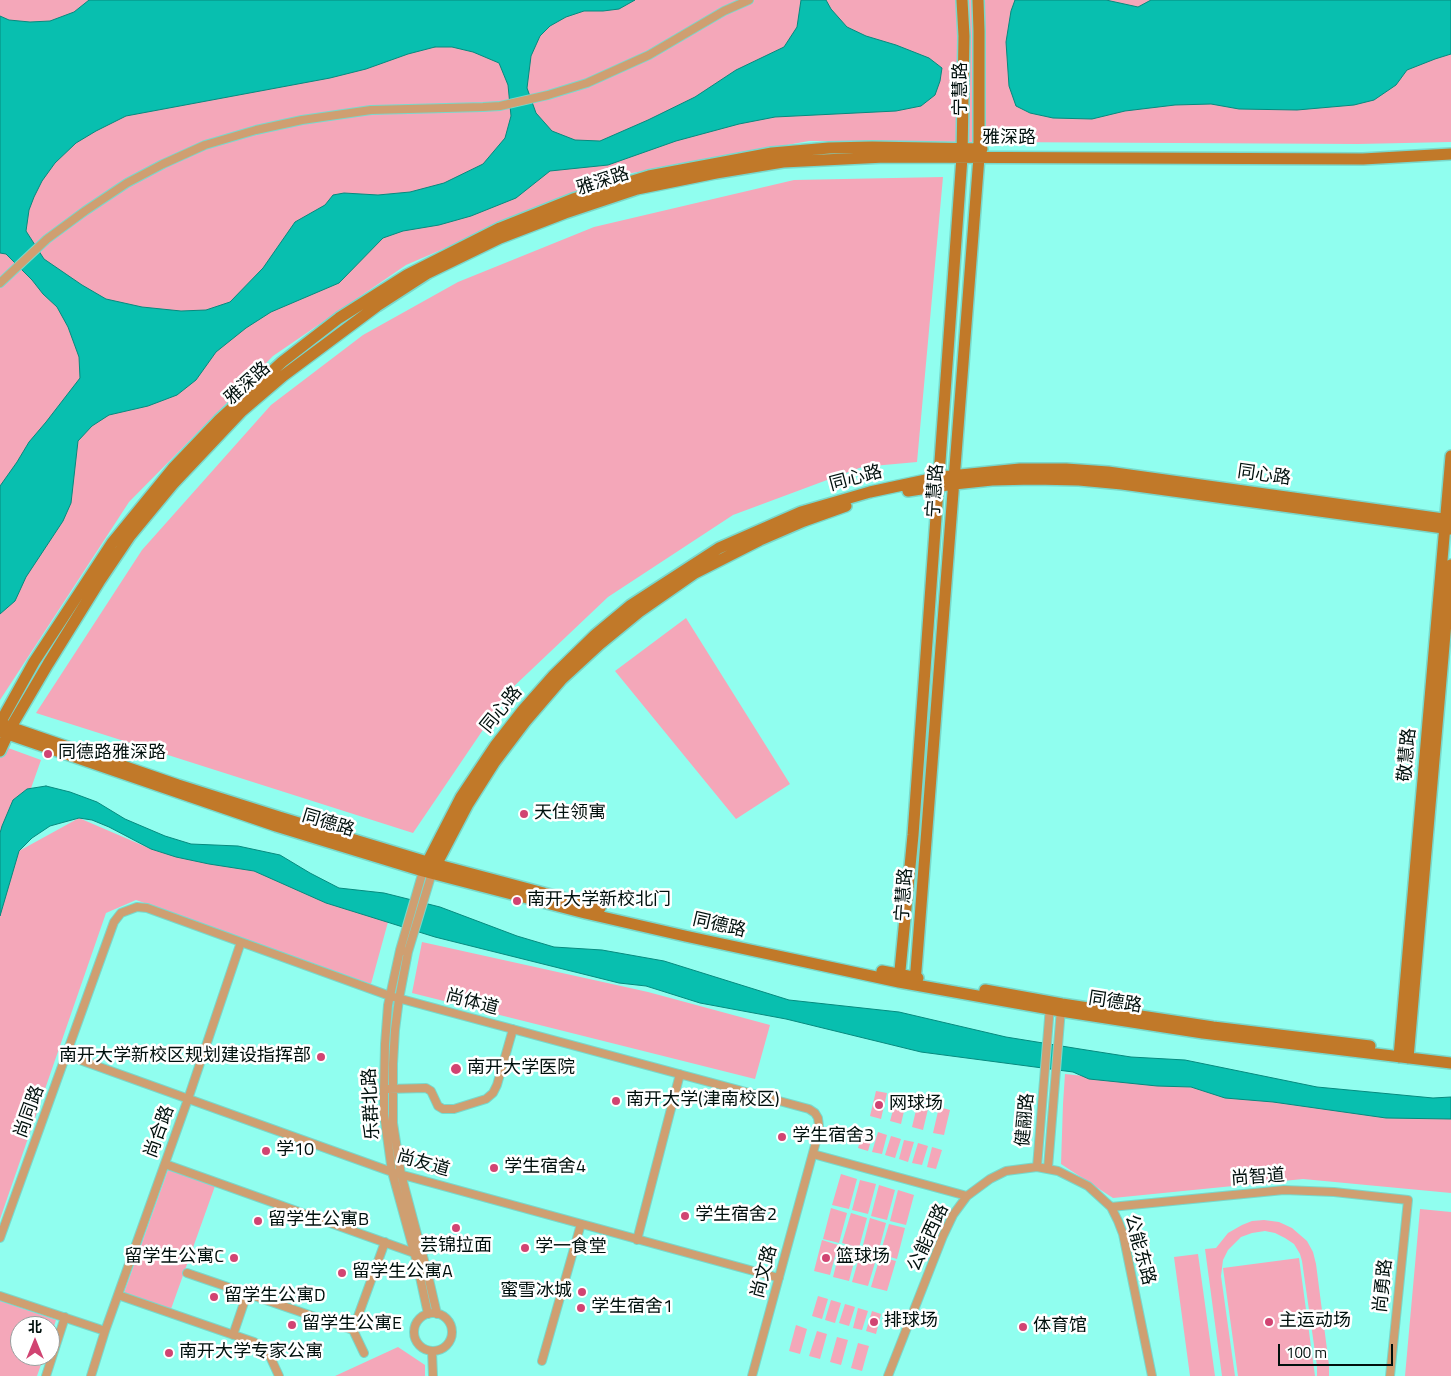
<!DOCTYPE html>
<html>
<head>
<meta charset="utf-8">
<style>
	body { margin:0 }
	#map { position:relative; width:1451px; height:1376px; overflow:hidden; background:#90feef; font-family:"Titillium Web","Noto Sans SC",sans-serif }
	canvas { display:block }
	.north { position:absolute; left:10px; top:1316px; width:50px; height:50px; box-sizing:border-box; background:#fff; border:1px solid #999f9e; border-radius:50%; rotate:0deg; font-size:14px; font-weight:700; line-height:20px; text-align:center; color:#00100d }
	.north::after { content:''; display:block; margin:auto; width:18px; height:22px; background:#d14472; clip-path:polygon(50% 0,100% 100%,50% 72%,0 100%) }
	.scale { position:absolute; left:1278px; top:1344px; width:115px; height:22px; box-sizing:border-box; border:2px solid #00100d; border-top:0; padding-left:6px; font-size:15px; line-height:18px; white-space:nowrap; color:#00100d; -webkit-text-stroke:4px #fff; paint-order:stroke }
</style>
</head>
<body>
<div id="map">
<canvas width="1451" height="1376"></canvas>
<div class="north">北</div>
<div class="scale">100 m</div>
</div>
<script>
const c = document.querySelector('canvas').getContext('2d');
c.lineJoin = 'round';
function paint(path, color) {
  c.fillStyle = color;
  c.fill(path, 'evenodd');
}
function poly(rows) {
  const path = new Path2D();
  for (const r of rows) {
    if (r.length === 3) {
      path.moveTo(r[0] + r[2], r[1]);
      path.arc(r[0], r[1], r[2], 0, 2 * Math.PI);
      continue;
    }
    path.moveTo(r[0], r[1]);
    for (let i = 2; i < r.length; i += 2) path.lineTo(r[i], r[i + 1]);
  }
  return path;
}
function trace(path, color, width, dash) {
  c.strokeStyle = color;
  c.lineWidth = width;
  c.lineCap = dash ? 'butt' : 'round';
  c.setLineDash(dash || []);
  c.stroke(path);
}
function write(font, color, halo, rows, align = 'center') {
  c.font = font + ' "Titillium Web","Noto Sans SC",sans-serif';
  c.lineWidth = 5;
  c.setLineDash([]);
  c.textBaseline = 'middle';
  c.strokeStyle = halo;
  c.fillStyle = color;
  for (const [text, x, y, turn = 0] of rows) {
    c.save();
    c.translate(x, y);
    c.rotate((+turn || 0) * Math.PI / 180);
    c.textAlign = isNaN(turn) ? turn : align;
    if (halo) c.strokeText(text, 0, 0);
    c.fillText(text, 0, 0);
    c.restore();
  }
}
paint(poly([
	[0,0,1451,0,1451,142,1358,144,809,141,610,177,406,265,273,356,129,502,0,700],
	[943,177,917,462,862,467,733,515,608,597,510,690,413,833,36,713,142,550,271,405,363,335,458,282,594,227,794,180],
	[686,618,790,784,736,819,615,671],
	[0,745,41,760,0,876],
	[79,818,151,849,254,871,388,922,371,984,136,900,106,913,0,1219,0,904,19,851],
	[422,942,648,992,770,1025,755,1079,412,993],
	[1065,1074,1451,1115,1451,1193,1303,1179,1113,1198,1061,1164,1063,1104],
	[876,1091,887,1093,881,1119,870,1116],
	[897,1096,907,1098,901,1124,890,1121],
	[918,1102,929,1105,923,1130,912,1127],
	[939,1107,950,1110,944,1135,933,1133],
	[864,1129,874,1131,868,1151,858,1148],
	[878,1132,887,1135,882,1154,872,1152],
	[891,1136,901,1139,895,1158,885,1155],
	[904,1140,914,1142,908,1162,899,1159],
	[918,1143,928,1146,922,1165,912,1163],
	[932,1147,942,1150,936,1169,927,1167],
	[168,1170,215,1186,171,1309,124,1293],
	[841,1174,857,1179,849,1209,832,1205],
	[860,1180,876,1184,868,1214,852,1210],
	[879,1185,895,1190,887,1220,871,1216],
	[898,1190,914,1195,906,1225,890,1221],
	[831,1208,847,1213,839,1243,823,1239],
	[1420,1209,1451,1212,1451,1376,1405,1376],
	[851,1213,867,1218,859,1248,842,1243],
	[870,1218,886,1223,878,1253,862,1249],
	[1264,1220,1279,1222,1292,1228,1307,1241,1313,1252,1316,1264,1329,1365,1329,1376,1317,1376,1317,1366,1302,1261,1300,1254,1294,1244,1285,1238,1275,1233,1265,1231,1252,1233,1241,1237,1228,1250,1223,1260,1221,1276,1235,1376,1222,1376,1205,1249,1216,1248,1228,1233,1242,1225,1252,1221],
	[889,1224,905,1228,897,1259,880,1254],
	[822,1240,838,1245,830,1275,814,1271],
	[841,1246,857,1251,849,1281,833,1277],
	[861,1251,877,1256,868,1286,852,1282],
	[1198,1254,1215,1376,1190,1376,1174,1257],
	[880,1257,896,1261,887,1291,871,1287],
	[1299,1258,1315,1376,1238,1376,1223,1268],
	[818,1296,828,1299,822,1319,812,1316],
	[831,1300,841,1303,835,1323,825,1320],
	[0,1301,56,1320,50,1339,50,1326,20,1326,20,1356,44,1356,37,1376,0,1376],
	[845,1304,855,1307,849,1326,839,1323],
	[858,1308,868,1311,862,1330,853,1328],
	[872,1311,881,1314,876,1334,866,1331],
	[796,1325,807,1329,800,1354,789,1351],
	[817,1331,827,1334,820,1359,809,1356],
	[837,1337,848,1340,841,1365,830,1362],
	[858,1343,869,1346,862,1371,851,1368],
	[398,1347,425,1365,425,1376,335,1376]
]), '#f4a7b9');
const water = poly([
	[89,0,635,0,619,9,603,11,584,11,566,17,550,26,540,36,531,56,527,88,536,113,552,131,575,140,600,141,648,120,695,97,736,70,784,47,797,27,801,0,826,0,831,9,847,27,866,36,896,45,929,58,942,68,940,81,935,95,921,106,896,111,775,117,739,124,676,141,608,165,550,171,516,198,471,216,439,225,403,231,383,238,339,283,271,312,246,328,216,352,196,380,177,395,148,406,109,415,92,426,78,441,71,503,63,521,26,577,15,601,0,614,0,486,17,462,29,442,46,422,80,378,79,357,68,327,57,307,43,294,32,280,6,254,0,253,0,16,9,20,30,22,50,21,74,12,89,0],
	[435,47,452,47,473,52,499,63,508,85,511,116,505,138,483,164,444,183,410,192,378,195,344,193,333,195,325,205,295,222,263,268,230,302,206,310,181,311,142,307,106,299,82,285,44,259,26,231,29,210,34,197,42,181,55,163,76,143,96,131,126,116,330,78,366,69,408,54,435,47],
	[1015,0,1106,0,1138,7,1151,0,1451,0,1451,54,1435,59,1407,70,1396,85,1374,100,1354,105,1297,110,1239,109,1211,104,1175,105,1125,111,1092,119,1053,118,1030,113,1016,106,1009,86,1006,42,1011,11,1015,0],
	[46,786,70,792,97,802,125,819,165,836,191,844,238,846,280,855,310,873,339,888,384,893,440,907,517,936,554,947,602,950,664,961,789,1000,899,1012,1006,1037,1080,1049,1131,1057,1185,1060,1317,1087,1433,1098,1451,1097,1451,1119,1386,1118,1273,1102,1225,1098,1191,1087,1157,1086,1089,1079,1073,1072,921,1052,786,1019,700,1003,646,986,619,983,435,937,326,903,254,871,209,864,176,857,151,849,109,827,92,820,79,818,50,826,32,838,19,851,0,916,0,833,2,826,13,800,27,789,46,786]
]);
paint(water, '#08bfaf');
trace(water, '#068a7e', 1);
const street = poly([
	[0,283,47,239,85,211,127,183,163,164,205,145,256,130,302,120,371,110,483,107,500,106,548,95,587,83,649,55,724,11,749,0],
	[423,871,400,950,388,1005,385,1044,384,1090,384,1114,392,1172,416,1259,428,1314],
	[400,950,408,952,399,999,395,1030,393,1064,393,1123,401,1174,428,1275,437,1314],
	[408,952,432,873],
	[66,1055,392,1172,779,1278],
	[388,1089,426,1088,431,1091,438,1106,443,1109,454,1109,486,1099,493,1093,497,1085,513,1029],
	[813,1154,967,1196],
	[165,1164,417,1254],
	[1037,1167,1050,1006],
	[1048,1168,1061,1009],
	[1111,1207,1284,1190,1334,1192,1408,1200,1390,1376],
	[0,1238,114,922,121,913,137,907,147,908,390,996,809,1109,815,1113,818,1118,819,1126,817,1138,752,1376],
	[637,1240,680,1074],
	[187,1273,353,1330],
	[118,1295,254,1342,267,1350,279,1376],
	[0,1296,105,1331],
	[433,1332,19],
	[233,1335,247,1294],
	[432,1351,433,1376],
	[364,1353,353,1330,385,1242],
	[542,1361,581,1224],
	[46,1376,65,1317],
	[91,1376,105,1331,188,1099,241,942],
	[888,1376,943,1236,953,1215,967,1196,990,1179,1006,1171,1037,1167,1058,1171,1088,1186,1111,1207,1118,1221,1123,1234,1152,1376]
]);
const secondary = poly([
	[908,491,954,484,992,480,1034,479,1079,480,1122,484,1451,529],
	[0,723,34,662,112,543,174,467,219,420,282,362,339,318,407,275,500,228,573,199,649,176,772,153,829,148,872,147,982,149],
	[4,725,178,785,279,817,427,862,600,908],
	[2,732,276,826,423,871,585,913,685,936,899,982,1061,1011,1203,1033,1451,1063],
	[0,751,11,727,48,664,99,582,130,536,173,484,242,411,283,376,377,306,428,273,500,238,565,213,637,189,716,173,783,162,885,157,1363,159,1451,154],
	[425,867,461,797,495,746,523,710,554,675,595,635,631,605,719,548,801,512,870,492,940,477,1020,469,1066,469,1108,472,1451,520],
	[434,869,468,804,494,763,525,722,562,679,600,644,639,612,695,573,760,540,804,521,846,506],
	[882,971,918,978],
	[899,981,913,835,962,157,964,36,962,0],
	[915,983,979,157,979,31,978,0],
	[985,990,1062,1004,1213,1027,1370,1046],
	[1399,1057,1451,456],
	[1408,1058,1451,565]
]);
trace(street, '#79d8cb', 10);
trace(secondary, '#79d8cb', 14);
trace(street, '#cf9f71', 8);
trace(secondary, '#c17929', 11);
for (const [x, y, r, color] of [
	[48,754,5,"#d14472"],
	[524,814,5,"#d14472"],
	[517,901,5,"#d14472"],
	[321,1057,5,"#d14472"],
	[456,1069,6,"#d14472"],
	[616,1101,5,"#d14472"],
	[879,1105,5,"#d14472"],
	[782,1137,5,"#d14472"],
	[266,1151,5,"#d14472"],
	[494,1168,5,"#d14472"],
	[685,1216,5,"#d14472"],
	[258,1221,5,"#d14472"],
	[456,1228,5,"#d14472"],
	[525,1248,5,"#d14472"],
	[234,1258,5,"#d14472"],
	[826,1258,5,"#d14472"],
	[342,1273,5,"#d14472"],
	[582,1292,5,"#d14472"],
	[214,1297,5,"#d14472"],
	[581,1308,5,"#d14472"],
	[874,1322,5,"#d14472"],
	[1269,1322,5,"#d14472"],
	[292,1325,5,"#d14472"],
	[1023,1327,5,"#d14472"],
	[169,1353,5,"#d14472"]
]) {
  const dot = new Path2D();
  dot.arc(x, y, r, 0, 2 * Math.PI);
  c.fillStyle = color;
  c.fill(dot);
  trace(dot, '#fff', 2);
}
write('18px', '#00100d', '#fff', [
	["宁慧路",962,89,-90],
	["雅深路",1009,139],
	["雅深路",603,182,-18],
	["雅深路",248,384,-42],
	["同心路",1264,476,8],
	["同心路",856,479,-15],
	["宁慧路",936,491,-86],
	["同心路",502,710,-51],
	["敬慧路",1408,755,-85],
	["同德路",328,824,17],
	["宁慧路",905,895,-86],
	["同德路",719,926,13],
	["尚体道",472,1003,15],
	["同德路",1115,1003,9],
	["乐群北路",372,1104,-93],
	["尚同路",30,1112,-70],
	["健翮路",1026,1120,-85],
	["尚合路",160,1132,-70],
	["尚友道",423,1164,16],
	["尚智道",1258,1178,-4],
	["公能西路",929,1238,-65],
	["公能东路",1139,1250,75],
	["尚文路",765,1272,-75],
	["尚勇路",1384,1286,-84]
]);
write('18px', '#00100d', '#fff', [
	["同德路雅深路",58,754],
	["天住领寓",534,814],
	["南开大学新校北门",527,901],
	["南开大学新校区规划建设指挥部",311,1057,"right"],
	["南开大学医院",467,1069],
	["南开大学(津南校区)",626,1101],
	["网球场",889,1105],
	["学生宿舍3",792,1137],
	["学10",276,1151],
	["学生宿舍4",504,1168],
	["学生宿舍2",695,1216],
	["留学生公寓B",268,1221],
	["芸锦拉面",456,1247,"center"],
	["学一食堂",535,1248],
	["留学生公寓C",224,1258,"right"],
	["篮球场",836,1258],
	["留学生公寓A",352,1273],
	["蜜雪冰城",572,1292,"right"],
	["留学生公寓D",224,1297],
	["学生宿舍1",591,1308],
	["排球场",884,1322],
	["主运动场",1279,1322],
	["留学生公寓E",302,1325],
	["体育馆",1033,1327],
	["南开大学专家公寓",179,1353]
], 'left');
</script>
</body>
</html>
